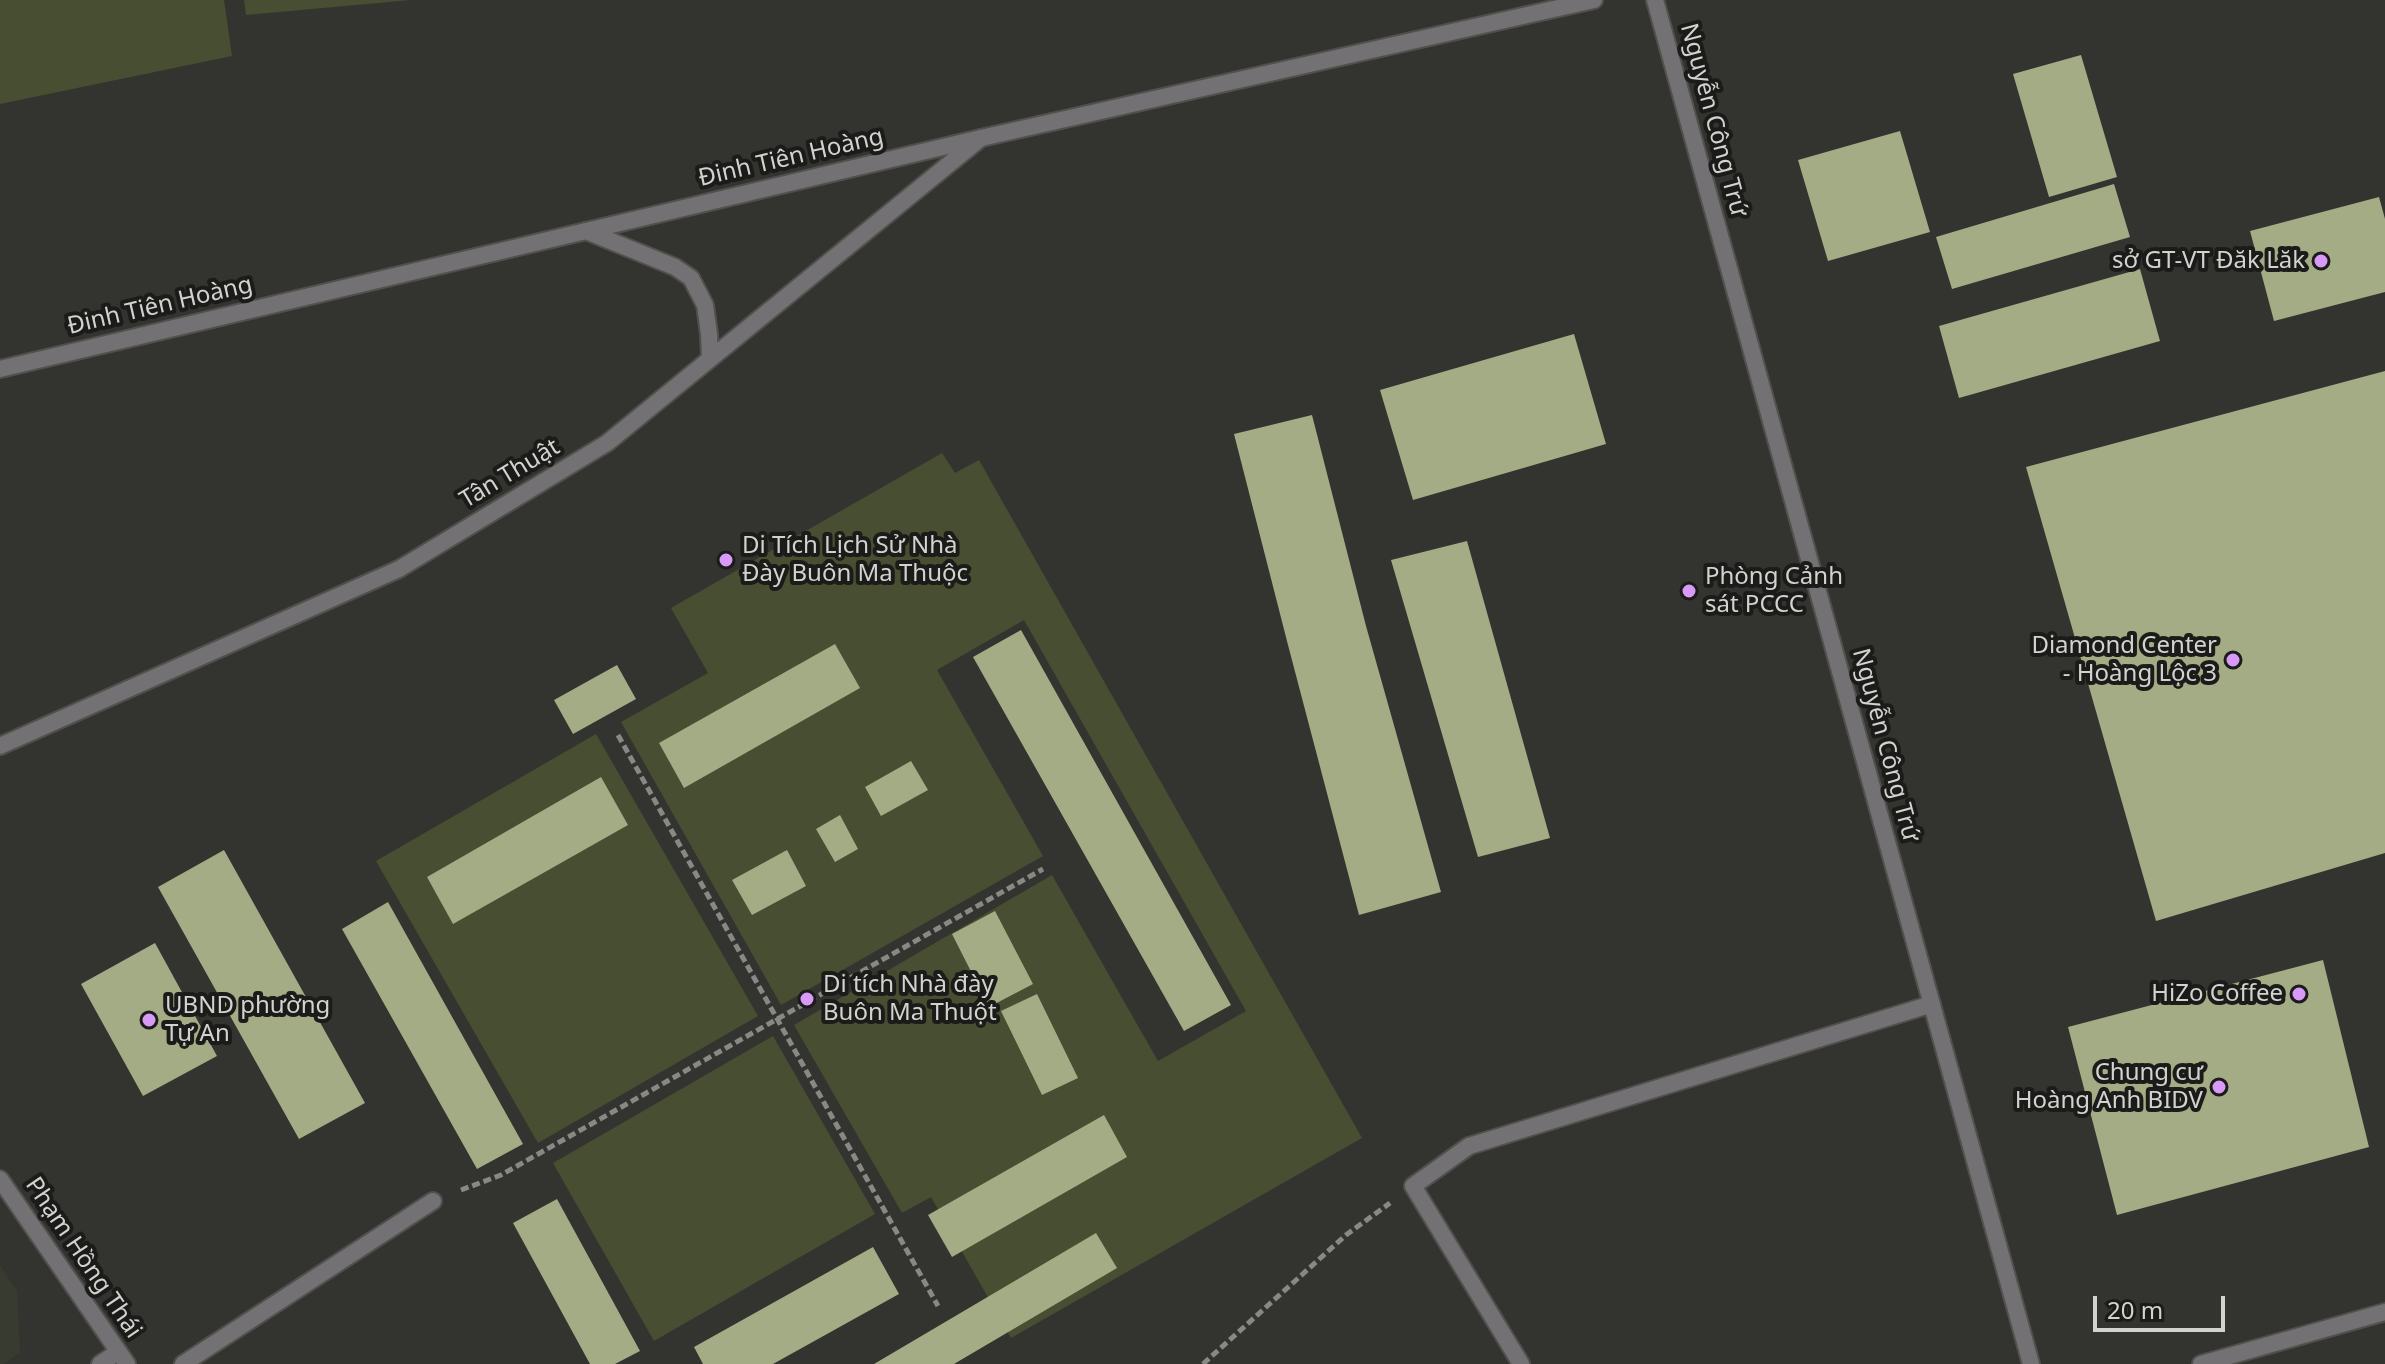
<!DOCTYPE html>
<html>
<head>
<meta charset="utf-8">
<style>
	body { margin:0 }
	#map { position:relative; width:2385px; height:1364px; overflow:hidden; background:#33342f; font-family:"Noto Sans",sans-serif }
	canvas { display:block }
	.scale { position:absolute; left:2093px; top:1296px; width:132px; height:36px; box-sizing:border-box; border:4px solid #d2d3cf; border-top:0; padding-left:10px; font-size:24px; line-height:28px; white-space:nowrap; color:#d2d3cf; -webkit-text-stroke:6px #1b1b19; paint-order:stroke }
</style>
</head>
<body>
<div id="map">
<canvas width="2385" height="1364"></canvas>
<div class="scale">20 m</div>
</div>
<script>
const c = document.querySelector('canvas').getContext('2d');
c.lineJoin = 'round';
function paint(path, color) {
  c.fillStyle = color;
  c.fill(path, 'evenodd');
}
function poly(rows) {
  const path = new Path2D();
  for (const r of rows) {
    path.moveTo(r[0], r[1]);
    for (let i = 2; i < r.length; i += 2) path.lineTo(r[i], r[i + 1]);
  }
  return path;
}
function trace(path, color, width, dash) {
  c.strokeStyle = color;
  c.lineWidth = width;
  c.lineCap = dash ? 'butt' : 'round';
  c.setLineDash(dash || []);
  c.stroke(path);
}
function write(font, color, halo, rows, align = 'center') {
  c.font = font + ' "Noto Sans",sans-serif';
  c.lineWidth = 8;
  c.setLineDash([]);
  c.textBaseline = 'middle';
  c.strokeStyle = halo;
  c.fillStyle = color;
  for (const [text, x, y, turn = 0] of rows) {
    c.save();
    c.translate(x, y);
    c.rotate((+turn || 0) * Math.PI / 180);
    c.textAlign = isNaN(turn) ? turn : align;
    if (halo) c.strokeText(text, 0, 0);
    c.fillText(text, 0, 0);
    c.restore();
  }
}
paint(poly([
	[0,1265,17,1291,20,1352,4,1364,0,1364]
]), '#383b2f');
paint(poly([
	[0,0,224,0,232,56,0,104],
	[244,0,411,0,246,15],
	[942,453,955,473,979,460,1362,1138,1011,1338,931,1197,902,1213,794,1025,1052,875,1158,1061,1246,1011,1024,620,937,670,1043,856,781,1005,621,722,708,673,671,608],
	[596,734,758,1016,538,1143,376,861],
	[773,1036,875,1214,654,1341,553,1163]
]), '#484e31');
paint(poly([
	[2081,55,2117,177,2049,197,2013,74],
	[1900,131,1930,232,1828,261,1798,160],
	[2114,184,2130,237,1952,289,1936,237],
	[2379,197,2385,219,2385,292,2274,321,2250,231],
	[2140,269,2160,341,1959,398,1939,326],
	[1574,334,1606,444,1413,500,1380,390],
	[2385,371,2385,853,2156,921,2026,467],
	[1312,415,1366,626,1441,892,1359,915,1288,645,1234,434],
	[1467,541,1550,838,1478,857,1391,560],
	[1021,630,1231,1005,1184,1031,973,657],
	[835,644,860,688,684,788,659,743],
	[617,665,636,699,573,734,554,700],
	[911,761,928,790,881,816,865,787],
	[601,777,628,825,453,924,427,877],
	[840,815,858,849,835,862,816,829],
	[224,850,365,1103,299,1139,158,887],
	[787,850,806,886,752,915,732,880],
	[388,902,523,1144,477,1169,342,929],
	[995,911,1033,984,989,1007,952,934],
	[155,943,217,1056,143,1096,81,984],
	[2323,960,2369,1147,2117,1215,2068,1027],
	[1037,994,1078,1078,1042,1095,1001,1011],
	[1104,1115,1127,1157,952,1257,928,1215],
	[557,1199,640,1351,615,1364,590,1364,513,1223],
	[1096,1233,1117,1268,954,1364,874,1364],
	[873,1247,899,1294,773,1364,703,1364,694,1347]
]), '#a4ac86');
const service = poly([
	[2201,1364,2385,1312]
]);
const minor = poly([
	[1655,0,2031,1364],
	[586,231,675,267,691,278,705,305,709,334,710,359],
	[0,746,399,569,607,443,981,138],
	[0,1179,127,1364],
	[100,1364,118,1352],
	[183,1364,433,1201],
	[1521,1364,1413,1186,1469,1146,1932,1004]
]);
const tertiary = poly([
	[0,369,981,138,1594,0]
]);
trace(service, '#50514c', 20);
trace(minor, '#50514c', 20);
trace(tertiary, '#50514c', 20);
trace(poly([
	[618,735,938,1306],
	[461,1190,501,1175,1043,869],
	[1203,1364,1346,1235,1390,1203]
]), '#888985', 5, [8, 4]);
trace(service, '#737174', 16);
trace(minor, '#737174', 16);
trace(tertiary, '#737174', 16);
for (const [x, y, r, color] of [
	[2321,261,8,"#d99af7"],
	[726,560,8,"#d99af7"],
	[1689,591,8,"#d99af7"],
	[2233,660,8,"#d99af7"],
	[2299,994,8,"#d99af7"],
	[807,999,8,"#d99af7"],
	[149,1020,8,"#d99af7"],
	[2219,1087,8,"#d99af7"]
]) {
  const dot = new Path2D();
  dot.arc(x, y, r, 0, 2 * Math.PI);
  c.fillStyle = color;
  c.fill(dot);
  trace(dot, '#1b1b19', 3);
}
write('24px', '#d2d3cf', '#1b1b19', [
	["Nguyễn Công Trứ",1713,120,75],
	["Đinh Tiên Hoàng",791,158,-13],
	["Đinh Tiên Hoàng",160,306,-13],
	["Tân Thuật",510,474,-31],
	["Nguyễn Công Trứ",1885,745,75],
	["Phạm Hồng Thái",83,1258,56]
]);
write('24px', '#d2d3cf', '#1b1b19', [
	["sở GT-VT Đăk Lăk",2305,261],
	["Di Tích Lịch Sử Nhà",742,546,"left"],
	["Đày Buôn Ma Thuộc",742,574,"left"],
	["Phòng Cảnh",1705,577,"left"],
	["sát PCCC",1705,605,"left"],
	["Diamond Center",2217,646],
	["- Hoàng Lộc 3",2217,674],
	["Di tích Nhà đày",823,985,"left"],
	["Buôn Ma Thuột",823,1013,"left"],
	["HiZo Coffee",2283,994],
	["UBND phường",165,1006,"left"],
	["Tự An",165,1034,"left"],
	["Chung cư",2203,1073],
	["Hoàng Anh BIDV",2203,1101]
], 'right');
</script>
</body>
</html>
